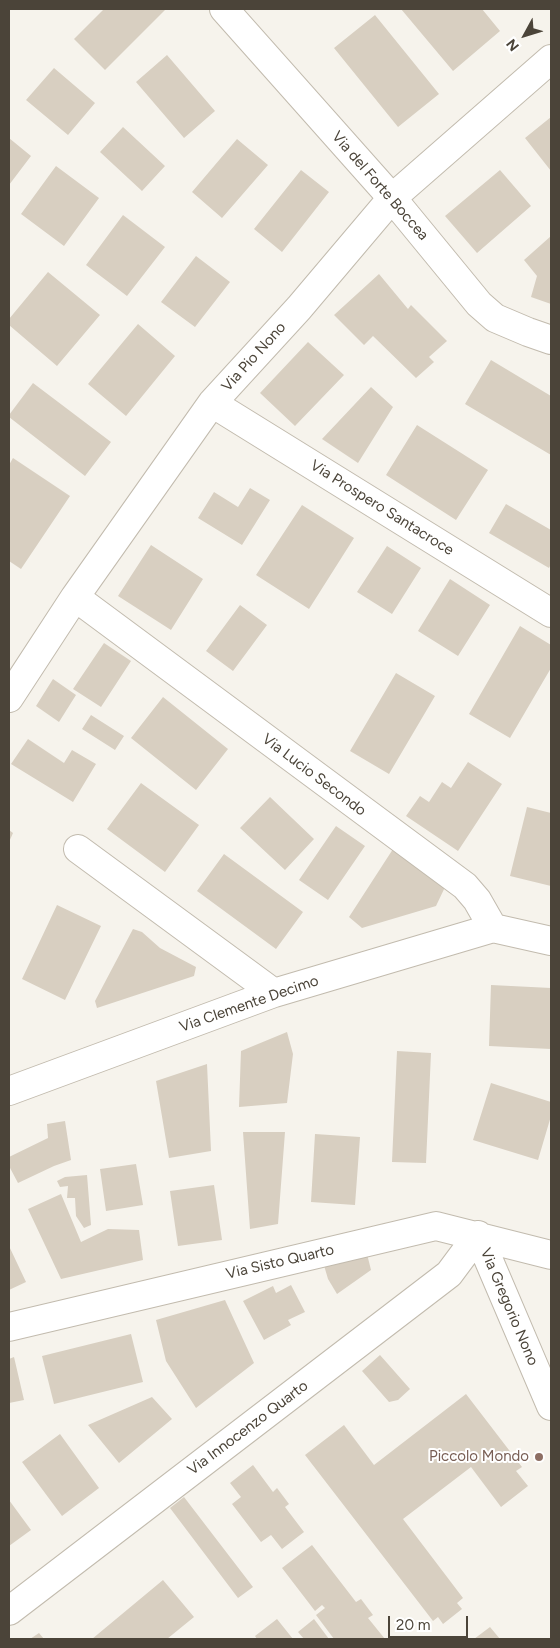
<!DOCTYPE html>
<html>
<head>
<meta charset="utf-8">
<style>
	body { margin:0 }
	#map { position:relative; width:560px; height:1648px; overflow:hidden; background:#f6f3ec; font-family:Figtree,sans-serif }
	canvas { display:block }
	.frame { position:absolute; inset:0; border:10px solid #4b4439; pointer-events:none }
	.north { position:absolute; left:500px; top:10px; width:50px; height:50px; -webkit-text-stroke:4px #fff; paint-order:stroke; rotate:231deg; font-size:14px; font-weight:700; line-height:20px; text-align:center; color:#4b4439 }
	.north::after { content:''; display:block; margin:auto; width:18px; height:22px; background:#4b4439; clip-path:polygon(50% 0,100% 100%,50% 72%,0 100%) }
	.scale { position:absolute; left:388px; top:1616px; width:80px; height:22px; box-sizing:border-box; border:2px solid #4b4439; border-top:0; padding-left:6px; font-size:15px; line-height:18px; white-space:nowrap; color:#4b4439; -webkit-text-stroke:4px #fff; paint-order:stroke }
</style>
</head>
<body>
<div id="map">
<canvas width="560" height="1648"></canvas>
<div class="frame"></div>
<div class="north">N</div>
<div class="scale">20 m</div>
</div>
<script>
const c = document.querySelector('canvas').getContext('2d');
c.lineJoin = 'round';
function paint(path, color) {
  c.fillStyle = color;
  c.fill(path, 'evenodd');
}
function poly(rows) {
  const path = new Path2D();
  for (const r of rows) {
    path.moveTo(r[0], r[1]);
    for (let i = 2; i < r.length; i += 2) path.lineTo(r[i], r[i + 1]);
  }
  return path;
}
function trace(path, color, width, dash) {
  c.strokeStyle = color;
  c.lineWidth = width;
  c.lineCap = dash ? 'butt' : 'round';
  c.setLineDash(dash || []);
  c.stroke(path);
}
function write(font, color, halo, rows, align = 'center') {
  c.font = font + ' Figtree,sans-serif';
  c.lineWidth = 4;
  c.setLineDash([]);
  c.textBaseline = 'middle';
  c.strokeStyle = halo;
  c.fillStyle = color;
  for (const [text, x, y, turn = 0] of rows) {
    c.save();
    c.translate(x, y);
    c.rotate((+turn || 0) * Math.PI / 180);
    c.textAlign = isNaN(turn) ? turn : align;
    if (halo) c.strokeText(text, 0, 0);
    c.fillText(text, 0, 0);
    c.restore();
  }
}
paint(poly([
	[104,9,166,9,105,70,74,39],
	[401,9,482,9,500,31,453,71],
	[375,15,439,94,398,127,334,48],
	[167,55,215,111,184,138,136,82],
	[54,68,95,103,68,135,26,100],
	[551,117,551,171,525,138],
	[123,127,165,166,142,191,100,152],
	[9,138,31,156,9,185],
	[237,139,268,165,222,218,192,192],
	[56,166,99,198,64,246,21,214],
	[301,170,329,192,282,252,254,229],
	[500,170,531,206,477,253,445,216],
	[123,215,165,247,127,296,86,265],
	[551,236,551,304,531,297,537,276,524,260],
	[196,256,230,282,195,327,161,302],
	[48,272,100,315,57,366,9,325,9,319],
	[379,274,408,309,411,305,447,341,429,357,434,362,416,378,373,336,364,345,334,315],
	[138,324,175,356,126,416,88,384],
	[308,342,344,375,295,426,260,393],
	[491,360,551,396,551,455,465,404],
	[33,383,111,442,85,476,9,417,9,415],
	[371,387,393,407,358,463,322,439],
	[417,425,488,470,456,520,386,475],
	[13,458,70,496,21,569,9,561,9,465],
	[250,488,270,500,242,545,198,518,214,492,238,507],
	[506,504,551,530,551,564,549,568,489,533],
	[302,505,354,538,309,609,256,575],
	[151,545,203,579,171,630,118,596],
	[387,546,421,568,392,614,357,592],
	[450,579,490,605,458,656,418,631],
	[240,605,267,625,233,671,206,651],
	[520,626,551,645,551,668,510,738,469,714],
	[104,643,131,661,101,707,73,689],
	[396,673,435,696,389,774,350,751],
	[53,679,76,695,59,722,36,706],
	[163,697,228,749,196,790,131,738],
	[91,715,124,736,115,750,82,729],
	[28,739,64,763,72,750,96,764,73,802,11,764],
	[468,762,502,784,458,851,406,816,420,796,429,802,442,782,451,788],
	[141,783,199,825,165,872,107,829],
	[270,797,314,839,285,870,240,828],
	[527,807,551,813,551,886,510,876],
	[336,826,365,846,328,900,299,880],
	[9,830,13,833,9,842],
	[393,849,446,885,436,906,362,928,349,917],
	[224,854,303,912,276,949,197,891],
	[57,905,101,926,65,1000,22,979],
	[133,929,142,932,160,948,196,967,194,976,97,1008,95,1001],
	[491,985,551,988,551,1049,489,1046],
	[287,1032,293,1054,287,1103,239,1107,241,1051],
	[397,1051,431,1053,426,1163,392,1162],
	[207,1064,211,1151,169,1158,156,1081],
	[491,1083,551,1102,551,1116,538,1160,473,1140],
	[65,1121,71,1160,54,1166,18,1183,9,1166,9,1157,48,1138,47,1124],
	[243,1132,285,1132,278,1224,250,1229],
	[315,1134,360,1137,355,1205,311,1202],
	[136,1164,143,1205,106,1211,100,1169],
	[87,1175,91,1225,84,1228,76,1216,75,1198,67,1198,68,1186,60,1187,57,1181,65,1177],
	[214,1185,222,1240,178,1246,170,1191],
	[61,1194,81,1242,108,1229,139,1230,143,1260,61,1279,28,1209],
	[9,1246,26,1282,9,1290],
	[366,1250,371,1270,337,1294,328,1279,323,1262],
	[291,1285,305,1312,288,1320,291,1325,264,1340,243,1301,273,1286,276,1293],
	[225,1300,254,1363,196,1408,166,1361,156,1320],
	[131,1334,143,1382,54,1404,42,1356],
	[380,1355,410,1389,398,1400,389,1402,362,1371],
	[14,1357,24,1400,9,1403,9,1359],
	[466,1394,522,1467,516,1471,528,1486,501,1507,471,1467,403,1519,463,1598,457,1603,462,1609,443,1624,438,1617,433,1621,305,1455,344,1425,374,1465],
	[152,1397,172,1419,119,1463,88,1425],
	[60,1434,99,1488,62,1516,22,1462],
	[253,1465,273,1492,277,1488,289,1504,285,1507,304,1532,282,1549,271,1535,261,1542,232,1504,241,1497,230,1483],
	[184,1497,253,1587,238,1598,170,1508],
	[9,1500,31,1530,9,1546],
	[312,1545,356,1602,361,1599,373,1615,368,1618,385,1639,334,1639,316,1615,325,1608,322,1605,315,1611,282,1568],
	[163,1580,194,1617,167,1639,92,1639],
	[277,1619,293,1639,257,1639,255,1636],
	[314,1619,329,1639,304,1639,298,1632],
	[490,1627,500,1639,474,1639],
	[39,1633,44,1639,30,1639]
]), '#d8cfc1');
const street = poly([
	[224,9,392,198,479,304,495,318,528,332,551,340],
	[212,403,551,613],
	[75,597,465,886,477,900,493,928,551,941],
	[9,698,75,597,212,403,299,308,392,198,551,59],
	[78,849,274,993],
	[9,1091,274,993,493,928],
	[478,1235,551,1406],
	[9,1327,436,1226,551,1255],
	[9,1611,449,1274,478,1235]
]);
trace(street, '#c2bbae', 30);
trace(street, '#fff', 28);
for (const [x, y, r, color] of [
	[539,1457,5,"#8d6e63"]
]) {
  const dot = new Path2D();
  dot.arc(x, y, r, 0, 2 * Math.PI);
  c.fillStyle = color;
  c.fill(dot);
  trace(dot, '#fff', 2);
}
write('15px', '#4b4439', '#fff', [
	["Via del Forte Boccea",380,186,49],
	["Via Pio Nono",254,357,-48],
	["Via Prospero Santacroce",382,508,32],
	["Via Lucio Secondo",314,775,37],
	["Via Clemente Decimo",249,1004,-19],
	["Via Sisto Quarto",280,1262,-13],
	["Via Gregorio Nono",509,1307,67],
	["Via Innocenzo Quarto",248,1428,-37]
]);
write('15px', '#785e54', '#fff', [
	["Piccolo Mondo",529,1457]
], 'right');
</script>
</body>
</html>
